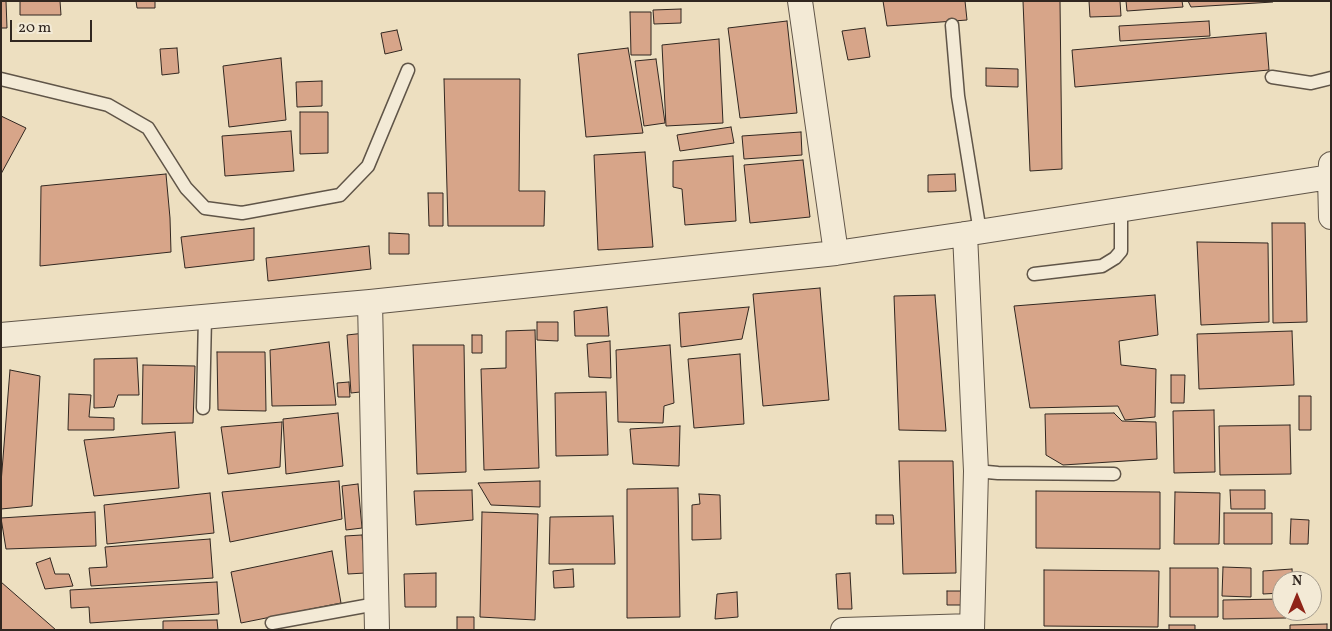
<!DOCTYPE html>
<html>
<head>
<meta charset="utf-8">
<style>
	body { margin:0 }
	#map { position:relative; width:1332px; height:631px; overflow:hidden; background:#eddfc0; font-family:Vollkorn,serif }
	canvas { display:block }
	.frame { position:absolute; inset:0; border:2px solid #312720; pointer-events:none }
	.north { position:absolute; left:1272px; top:571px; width:50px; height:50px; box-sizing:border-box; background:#f3ead6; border:1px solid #a59c8d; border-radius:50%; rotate:0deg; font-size:14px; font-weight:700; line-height:20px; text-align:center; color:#312720 }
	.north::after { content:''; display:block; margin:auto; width:18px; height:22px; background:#8f2418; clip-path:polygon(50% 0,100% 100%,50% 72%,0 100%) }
	.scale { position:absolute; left:10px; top:20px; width:82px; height:22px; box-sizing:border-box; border:2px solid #312720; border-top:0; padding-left:6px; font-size:15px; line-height:18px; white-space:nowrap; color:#312720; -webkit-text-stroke:4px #f3ead6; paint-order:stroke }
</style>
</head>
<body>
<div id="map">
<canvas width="1332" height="631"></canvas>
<div class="frame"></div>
<div class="north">N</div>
<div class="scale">20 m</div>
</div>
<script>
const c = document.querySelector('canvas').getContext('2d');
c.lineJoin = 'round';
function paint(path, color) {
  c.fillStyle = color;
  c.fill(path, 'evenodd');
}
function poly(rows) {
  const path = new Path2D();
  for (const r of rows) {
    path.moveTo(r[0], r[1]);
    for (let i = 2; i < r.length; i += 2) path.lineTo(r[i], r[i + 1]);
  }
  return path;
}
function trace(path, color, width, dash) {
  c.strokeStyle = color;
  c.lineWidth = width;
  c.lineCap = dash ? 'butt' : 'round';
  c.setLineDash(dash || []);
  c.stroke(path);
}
const building = poly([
	[1,1,6,1,7,28,1,28,1,1],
	[20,1,60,1,61,15,20,15,20,1],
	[136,1,155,1,155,8,137,8,136,1],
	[883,1,965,1,967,20,887,26,883,1],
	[1023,1,1060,1,1062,169,1030,171,1023,1],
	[1089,1,1120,1,1121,16,1090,17,1089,1],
	[1126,1,1182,1,1183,7,1127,11,1126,1],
	[1188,1,1273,1,1273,2,1191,7,1188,1],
	[681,9,681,23,654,24,653,10,681,9],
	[630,12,651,12,651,55,631,55,630,12],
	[787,21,797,113,740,118,728,28,787,21],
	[1209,21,1210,36,1120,41,1119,26,1209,21],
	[865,28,870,57,848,60,842,31,865,28],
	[397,30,402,50,385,54,381,33,397,30],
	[1266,33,1269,70,1075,87,1072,50,1266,33],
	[719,39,723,123,666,126,662,45,719,39],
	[177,48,179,73,162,75,160,49,177,48],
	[628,48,643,133,586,137,578,54,628,48],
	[281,58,286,120,229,127,223,66,281,58],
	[656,59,665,123,644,126,635,61,656,59],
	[986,68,1018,69,1018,87,986,86,986,68],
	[444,79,520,79,519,191,545,191,544,226,448,226,444,79],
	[322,81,322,106,297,107,296,82,322,81],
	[300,112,328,112,328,153,300,154,300,112],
	[1,116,26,128,1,174,1,116],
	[731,127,734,143,680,151,677,135,731,127],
	[291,131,294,171,225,176,222,136,291,131],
	[801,132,802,155,744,159,742,136,801,132],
	[645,152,653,247,598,250,594,155,645,152],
	[733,156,736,221,685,225,682,189,673,187,673,161,733,156],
	[803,160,810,217,750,223,744,165,803,160],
	[166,174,170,218,171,252,40,266,41,186,166,174],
	[955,174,956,191,928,192,928,175,955,174],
	[428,193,443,193,443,226,429,226,428,193],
	[1272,223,1305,223,1307,322,1273,323,1272,223],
	[254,228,254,260,185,268,181,237,254,228],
	[389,233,409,234,409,254,389,254,389,233],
	[1197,242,1268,243,1269,322,1201,325,1197,242],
	[369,246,371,269,268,281,266,258,369,246],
	[820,288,829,400,763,406,753,294,820,288],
	[935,295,946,431,899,430,894,296,935,295],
	[1155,295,1158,335,1119,341,1121,365,1156,369,1155,417,1125,420,1118,406,1030,408,1014,306,1155,295],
	[607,307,609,336,575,336,574,311,607,307],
	[749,307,742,339,681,347,679,313,749,307],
	[537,322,558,322,558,341,537,340,537,322],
	[535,330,539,468,484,470,481,369,506,368,506,331,535,330],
	[1292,331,1294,385,1199,389,1197,334,1292,331],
	[365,333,369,391,351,393,347,335,365,333],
	[472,335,482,335,482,353,472,353,472,335],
	[610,341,611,378,589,377,587,344,610,341],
	[329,342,336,405,272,406,270,350,329,342],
	[413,345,464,345,466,472,417,474,413,345],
	[670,345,674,403,664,406,663,423,618,422,616,350,670,345],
	[217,352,265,352,266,411,218,410,217,352],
	[740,354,744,424,694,428,688,359,740,354],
	[137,358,139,395,118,395,114,407,94,408,94,359,137,358],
	[143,365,195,366,193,423,142,424,143,365],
	[10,370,40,376,32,506,1,509,1,483,10,370],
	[1171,375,1185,375,1184,403,1171,403,1171,375],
	[349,382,350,397,338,397,337,383,349,382],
	[606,392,608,455,556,456,555,393,606,392],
	[69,394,91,395,89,417,114,418,114,430,68,430,69,394],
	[1299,396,1311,396,1311,430,1299,430,1299,396],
	[1214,410,1215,472,1174,473,1173,411,1214,410],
	[338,413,343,466,286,474,283,419,338,413],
	[1114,413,1122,421,1156,422,1157,459,1063,465,1046,455,1045,414,1114,413],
	[282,422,280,467,228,474,221,427,282,422],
	[1290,425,1291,474,1220,475,1219,426,1290,425],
	[680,426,679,466,633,464,630,429,680,426],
	[175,432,179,488,94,496,84,440,175,432],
	[899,461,953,461,956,573,903,574,899,461],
	[339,481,342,519,230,542,222,492,339,481],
	[540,481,540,507,491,505,478,483,540,481],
	[358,484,362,528,346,530,342,486,358,484],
	[678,488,680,617,627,618,627,489,678,488],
	[472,490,473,520,416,525,414,491,472,490],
	[1230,490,1265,490,1265,509,1231,509,1230,490],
	[1036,491,1160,492,1160,549,1036,548,1036,491],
	[1175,492,1220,493,1219,544,1174,544,1175,492],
	[210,493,214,533,107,544,104,505,210,493],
	[699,494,720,495,721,539,692,540,692,505,700,504,699,494],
	[95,512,96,546,6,549,1,518,95,512],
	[482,512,538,514,535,620,480,617,482,512],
	[1224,513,1272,513,1272,544,1224,544,1224,513],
	[876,515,893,515,894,524,876,524,876,515],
	[613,516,615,564,549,564,550,517,613,516],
	[1291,519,1309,520,1308,544,1290,544,1291,519],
	[362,535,365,573,348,574,345,536,362,535],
	[210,539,213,578,91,586,89,568,107,567,105,547,210,539],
	[332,551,341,603,241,623,231,572,332,551],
	[50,558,55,574,69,574,73,586,45,589,36,563,50,558],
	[1223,567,1251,568,1251,597,1222,596,1223,567],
	[1170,568,1218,568,1218,617,1170,617,1170,568],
	[573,569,574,587,554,588,553,571,573,569],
	[1292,569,1293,581,1282,581,1282,593,1263,594,1263,571,1292,569],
	[1044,570,1159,571,1158,627,1044,626,1044,570],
	[436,573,436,607,405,607,404,574,436,573],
	[850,573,852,609,838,609,836,574,850,573],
	[1,582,56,630,1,630,1,582],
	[217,582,219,614,90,623,89,607,71,608,70,590,217,582],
	[947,591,969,591,969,605,947,605,947,591],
	[737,592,738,617,715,619,717,594,737,592],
	[1282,599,1282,611,1285,611,1286,618,1223,619,1223,600,1282,599],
	[457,617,474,617,474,630,457,630,457,617],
	[217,620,218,630,163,630,163,621,217,620],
	[1327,624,1327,630,1290,630,1290,625,1327,624],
	[1169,625,1195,625,1195,630,1169,630,1169,625]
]);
paint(building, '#d7a589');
trace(building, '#312720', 1);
const lane = poly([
	[952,25,958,96,980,232],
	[1272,77,1311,83,1331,78],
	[1,79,108,105,148,128,186,188,205,208,242,213,340,195,368,166,408,70],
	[1034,274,1102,266,1115,258,1121,251,1121,210],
	[203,408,205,317],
	[976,471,998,473,1114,474],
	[272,623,376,604]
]);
const street = poly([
	[800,1,836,253],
	[1331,164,1330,177,1331,217],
	[965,234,976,471,972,630],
	[370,302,377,630],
	[1,335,370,302,836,253,965,234,1330,177],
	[843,630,972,626]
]);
trace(lane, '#605548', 15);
trace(street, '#605548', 26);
trace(lane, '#f3ead6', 12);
trace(street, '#f3ead6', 24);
</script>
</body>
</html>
